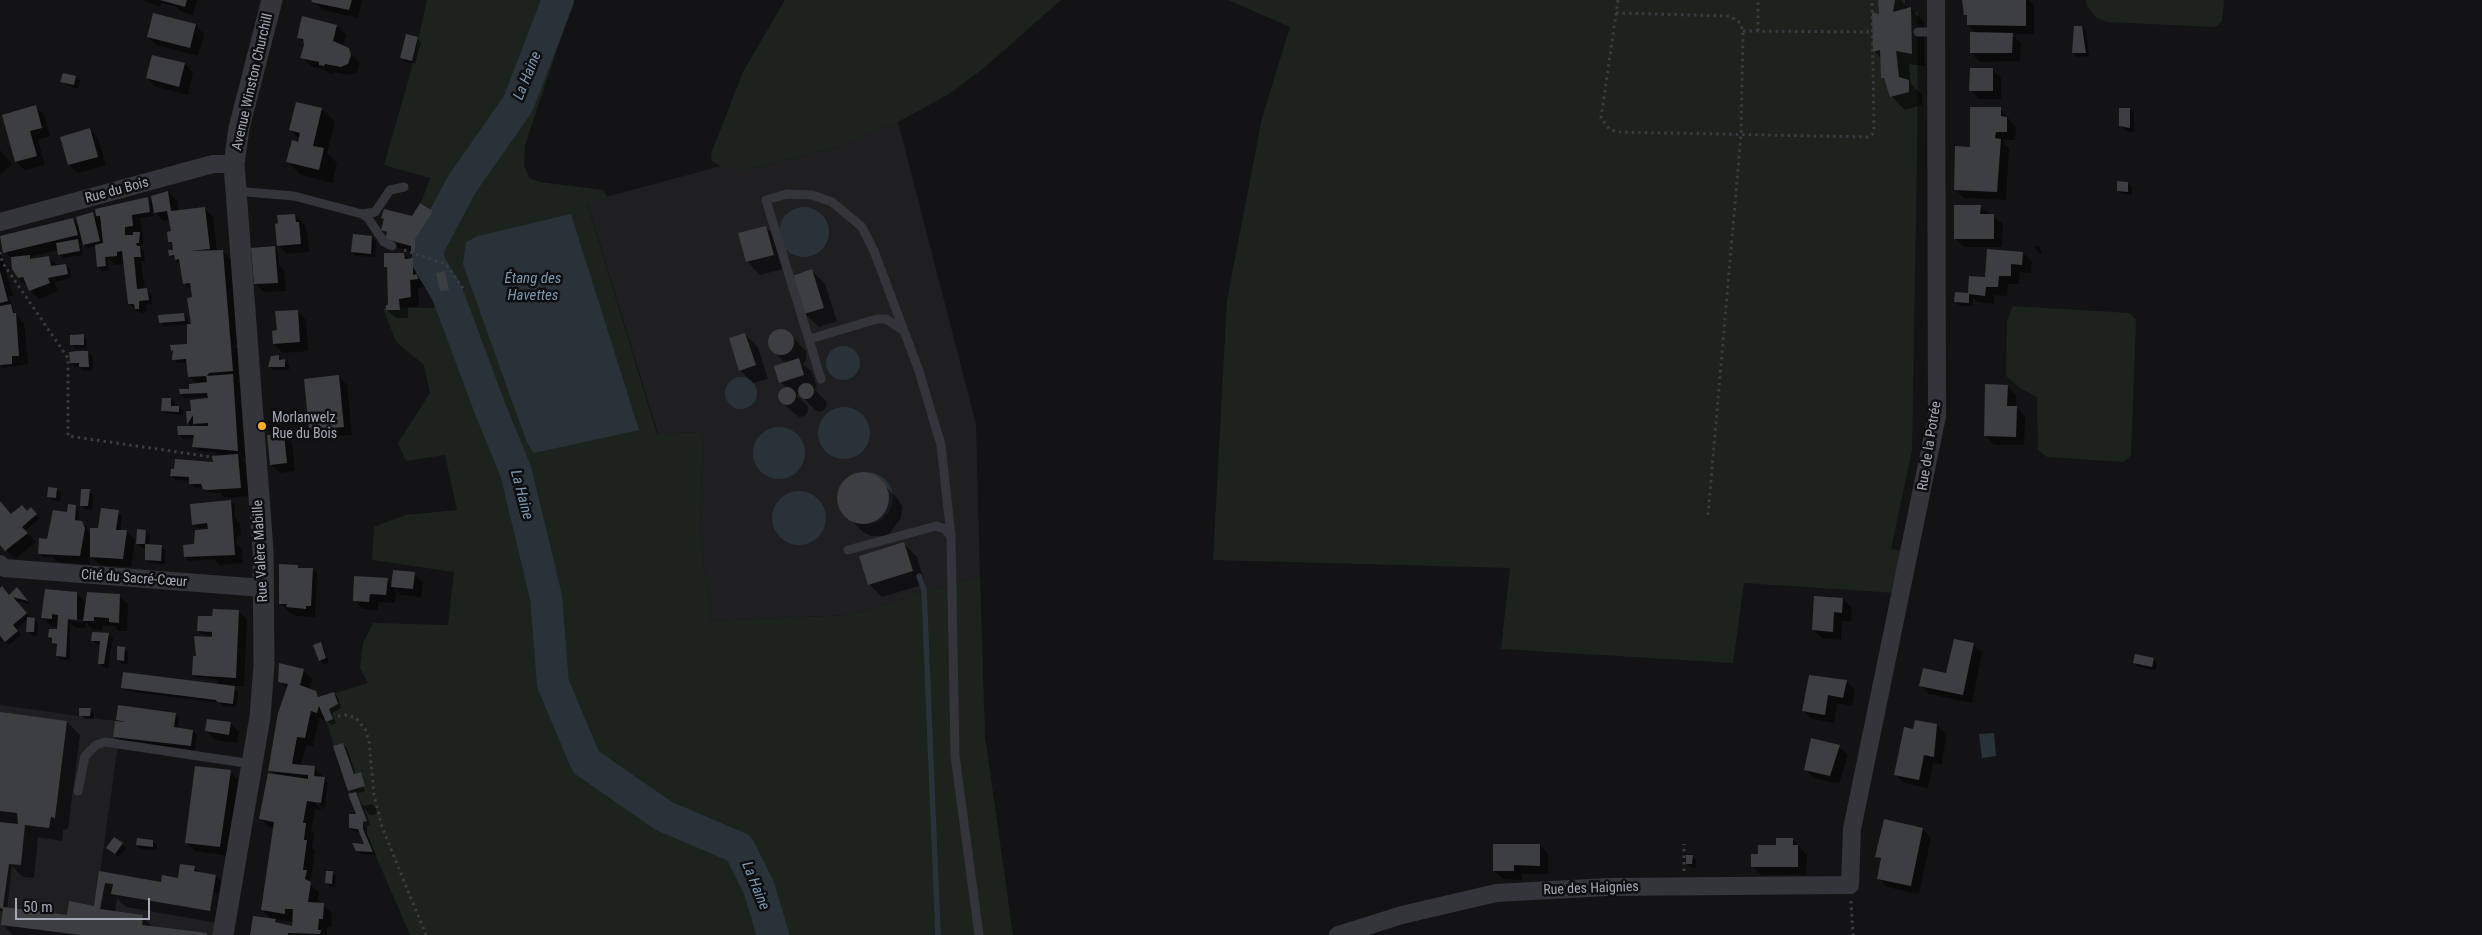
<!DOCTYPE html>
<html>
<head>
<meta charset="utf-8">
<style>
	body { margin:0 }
	#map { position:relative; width:2482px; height:935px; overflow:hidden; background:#131315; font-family:"Roboto Condensed",sans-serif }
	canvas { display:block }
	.scale { position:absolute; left:15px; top:898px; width:135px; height:22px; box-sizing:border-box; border:2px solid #a4aab6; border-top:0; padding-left:6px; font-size:15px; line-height:18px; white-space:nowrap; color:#a4aab6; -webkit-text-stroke:4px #0e0e10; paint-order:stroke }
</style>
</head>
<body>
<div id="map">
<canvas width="2482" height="935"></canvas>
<div class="scale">50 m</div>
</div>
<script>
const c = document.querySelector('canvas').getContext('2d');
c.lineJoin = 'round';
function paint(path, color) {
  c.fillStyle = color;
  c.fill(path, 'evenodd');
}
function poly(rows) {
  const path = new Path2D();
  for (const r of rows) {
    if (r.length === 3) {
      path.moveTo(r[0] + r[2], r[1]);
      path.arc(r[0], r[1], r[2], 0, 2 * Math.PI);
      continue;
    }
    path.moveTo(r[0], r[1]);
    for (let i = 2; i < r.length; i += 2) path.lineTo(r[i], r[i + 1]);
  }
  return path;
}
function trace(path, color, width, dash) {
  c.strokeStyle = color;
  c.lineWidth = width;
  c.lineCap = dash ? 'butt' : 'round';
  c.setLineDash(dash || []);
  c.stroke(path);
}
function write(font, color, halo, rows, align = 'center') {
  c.font = font + ' "Roboto Condensed",sans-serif';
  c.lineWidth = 5;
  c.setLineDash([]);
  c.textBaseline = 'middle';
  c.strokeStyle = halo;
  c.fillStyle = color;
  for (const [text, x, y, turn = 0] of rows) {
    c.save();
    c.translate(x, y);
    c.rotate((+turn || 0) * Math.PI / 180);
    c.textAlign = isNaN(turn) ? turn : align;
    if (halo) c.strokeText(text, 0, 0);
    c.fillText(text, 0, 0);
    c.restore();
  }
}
paint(poly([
	[898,122,976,424,980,576,849,615,711,621,700,533,703,432,658,434,587,202,721,166,745,170,837,147],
	[0,705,115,721,113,737,119,738,100,873,219,893,217,935,0,935]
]), '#1f1f22');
paint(poly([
	[427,0,574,0,525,145,524,165,529,178,540,182,603,190,608,198,587,203,657,434,703,432,700,533,711,621,849,615,980,576,985,736,1013,935,410,935,350,796,323,711,326,696,368,683,360,668,363,643,373,623,448,625,454,572,372,560,374,527,405,515,457,510,445,455,406,461,398,443,430,393,424,365,396,342,383,308,434,308,436,256,450,221,421,203,430,178,384,165,411,71],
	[785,0,1061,0,984,68,949,94,898,122,837,147,745,170,723,168,712,161,711,154,743,72],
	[1228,0,1905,0,1905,14,1918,12,1917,156,1912,450,1891,549,1903,551,1895,593,1744,583,1733,663,1501,649,1510,568,1213,560,1227,300,1262,118,1290,27],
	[2086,0,2224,0,2222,22,2215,27,2107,22,2097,18,2087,6],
	[2013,306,2130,313,2136,320,2131,455,2124,462,2047,457,2038,450,2037,397,2020,388,2006,376,2007,320]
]), '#1b231c');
paint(poly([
	[804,232,25],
	[571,214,639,430,534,453,527,443,463,264,466,242,478,236],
	[843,363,17],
	[741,393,16],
	[844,433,26],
	[779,453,26],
	[867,498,26],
	[799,518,27],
	[1994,733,1996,756,1982,758,1979,734]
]), '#293239');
paint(poly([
	[143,0,197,0,193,15,182,12,175,6,161,3,160,7],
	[314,0,362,0,358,18,322,10],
	[1880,0,1901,0,1908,9,1911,9,1924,22,1925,66,1909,64,1911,84,1922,95,1922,105,1905,110,1891,96,1887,83,1882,77,1881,58,1874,51,1880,16],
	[1964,0,2029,0,2034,5,2034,34,2011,34,2021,43,2020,61,1980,62,1971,53,1977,34,1968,25],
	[303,17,337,26,346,35,343,46,359,62,357,72,351,75,333,72,333,74,329,73,325,70,311,66,302,57,305,44,298,37],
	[195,25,204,34,198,56,157,45,148,37],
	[2082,27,2086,31,2089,56,2077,57,2073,53],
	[417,38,421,42,415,64,405,61,401,57],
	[185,64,193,73,188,95,156,87,147,78],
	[1992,69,2001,78,2001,99,1979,99,1971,90],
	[76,77,80,81,78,89,66,85,62,81],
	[297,103,322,109,335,122,327,153,337,163,332,183,301,175,288,162,299,139,290,130],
	[36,107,44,115,50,136,38,140,45,165,25,170,16,162],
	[2000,109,2016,127,2015,140,2004,140,2004,143,2009,149,2006,200,1964,198,1955,189,1972,148],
	[2130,109,2134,113,2134,132,2128,132,2120,125],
	[89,130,98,138,106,165,78,173,69,165],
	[0,150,12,164,0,175],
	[2128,183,2132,187,2132,195,2122,194,2118,190],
	[168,192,177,201,178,211,204,208,213,217,217,252,222,251,231,260,238,345,234,346,240,351,241,380,237,380,241,384,246,459,241,458,246,464,249,496,225,498,220,493,208,492,204,487,195,488,190,481,176,480,172,476,214,465,219,456,215,452,198,451,194,447,195,438,183,439,179,434,199,428,194,423,192,427,188,424,187,412,192,412,209,400,209,397,185,398,181,394,197,384,189,376,188,363,178,363,174,359,174,352,172,350,188,345,188,324,164,326,160,322,184,314,188,318,188,325,193,325,192,287,188,287,184,283,182,265,170,255,174,251,174,246,170,242,172,232,170,220,164,221,152,210,153,216,140,218,143,237,143,246,139,246,144,251,145,261,141,261,145,290,151,294,152,304,146,305,147,311,143,313,138,312,129,304,125,264,115,265,108,258,109,270,102,271,98,267,96,246,88,248,81,242,83,255,63,258,58,250,30,257,33,260,49,258,58,266,66,265,70,269,71,278,54,282,58,291,39,299,19,278,13,260,5,252,73,220,80,227,93,214,98,219,97,210,147,198,154,204],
	[1980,207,2003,224,2002,247,1964,247,1955,238],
	[432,212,441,221,424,248,422,255,419,254,418,256,412,252,395,247,387,239,388,234,382,230,385,220,383,218,413,218],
	[295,215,304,224,307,232,309,252,287,254,278,245],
	[765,227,779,240,786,268,760,275,747,261],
	[372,237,376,241,375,257,356,256,352,252],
	[2035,246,2039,246,2042,253,2038,253],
	[274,248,278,252,279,265,284,270,286,291,264,292,255,283],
	[0,250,13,296,9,296,12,306,16,315,24,323,28,364,1,368],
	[2023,253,2032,262,2031,273,2020,272,2019,284,2008,284,2007,296,1994,295,1994,304,1978,302,1973,298,1972,306,1960,306,1956,302,1969,295,1970,277,1986,279],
	[404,254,416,264,417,276,426,287,418,288,419,306,408,307,408,318,396,318,387,310,390,306,389,270,385,266],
	[812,271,825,284,837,321,819,327,805,314],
	[444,272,448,276,452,293,446,295,442,291],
	[297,311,306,320,308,351,283,353,274,344,278,331],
	[775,331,786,331,806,351,806,360,803,364,812,372,817,388,814,389,827,402,826,408,821,412,816,411,800,394,796,395,807,405,808,412,805,416,799,417,795,414,781,401,780,394,787,389,781,382,785,363,771,348,770,336],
	[745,334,758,347,768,379,753,383,740,370],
	[83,336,87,340,87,348,76,349,72,345],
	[88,352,92,356,93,370,85,371,71,363],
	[278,356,289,365,289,370,273,370,269,366],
	[338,376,347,385,352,435,319,438,310,430],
	[2007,386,2016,395,2016,407,2025,416,2024,445,1994,445,1986,436],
	[171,399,175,403,175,407,179,407,183,411,183,415,167,414,163,410],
	[283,435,292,444,295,471,280,473,271,464],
	[860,473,877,477,898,499,902,507,901,518,890,533,882,536,871,536,863,532,841,510,838,502,839,490,850,476],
	[57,489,61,493,60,501,52,500,48,496],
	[89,491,93,495,92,510,85,509,81,505],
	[231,501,235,505,234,517,240,524,241,536,237,537,236,543,242,549,243,563,220,565,214,559,189,561,185,557,211,531,209,527,197,528,193,524],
	[0,503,11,514,35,513,40,518,25,531,36,542,15,559,0,543],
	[75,507,79,511,79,522,86,526,91,536,101,530,118,512,122,516,120,531,127,532,135,540,131,567,100,565,90,555,89,564,58,562,53,557,43,557,39,553,49,540,49,526,52,527],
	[146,531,150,535,149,546,161,546,165,550,165,564,150,563,146,559,147,548,142,548,138,544],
	[903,543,917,557,925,584,882,597,869,584],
	[298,567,301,570,313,569,317,573,315,617,296,616,289,612,280,603],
	[414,574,423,582,421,597,401,595,396,589,395,603,378,602,378,610,363,609,354,600,387,579,392,585],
	[2,588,10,596,21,593,30,604,15,601,30,617,28,619,34,619,38,623,37,636,32,635,28,631,28,619,16,629,21,635,9,645,4,639,0,642,0,589],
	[76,593,86,603,119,596,128,604,127,631,119,631,115,626,103,625,102,630,93,629,85,622,86,628,76,628,70,623,70,660,61,660,57,656,57,647,49,637,58,631,59,627,51,626,42,618],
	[67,618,84,619,84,622,70,621],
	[1843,599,1852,608,1851,621,1842,621,1841,640,1822,638,1813,630],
	[238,611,247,620,244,686,232,686,238,692,236,707,223,706,220,703,126,691,122,687,221,686,215,679,197,678,193,674,213,638,213,635,202,634,198,630,214,618],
	[109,634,113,638,108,668,103,667,99,663,101,645,96,644,92,640],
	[320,644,324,648,329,662,324,664,320,660],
	[1974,645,1982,653,1972,703,1929,694,1921,685,1947,675],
	[124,648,128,652,128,664,122,664,118,659],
	[2153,659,2157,663,2156,670,2138,667,2134,663],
	[303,671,312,679,309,689,321,697,334,693,338,697,341,708,332,713,336,723,331,725,327,721,319,718,313,746,306,745,301,766,315,768,328,782,324,809,317,802,314,802,322,810,315,809,311,830,314,833,312,848,315,850,311,878,308,883,319,892,317,904,323,905,332,913,331,927,327,927,327,935,252,935,272,920,262,909,274,828,269,827,261,819,274,775,269,770,287,689,279,681],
	[274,919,293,922,293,927,279,924],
	[1846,681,1855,690,1852,706,1837,703,1834,723,1812,719,1803,710],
	[119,706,175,714,179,718,178,729,193,731,197,735,195,750,118,741,114,737],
	[90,710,94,714,94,719,85,719,80,715],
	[0,713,67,722,80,735,68,829,63,830,62,841,38,837,34,878,23,877,12,866,7,910,68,917,95,907,100,873,166,884,179,879,194,867,201,874,216,876,225,885,223,924,126,907,117,898,115,912,142,916,154,928,207,935,13,935,2,924,4,912,0,911],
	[230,723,239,732,237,743,215,740,206,731],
	[1937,725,1946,734,1942,765,1933,763,1928,788,1904,783,1895,774],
	[343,744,347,748,356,775,361,774,365,778,368,790,364,777,361,777,365,791,357,794,363,806,372,804,376,808,377,814,370,815,365,809,370,825,367,826,367,834,376,855,361,854,357,850,366,845,361,832,354,832,350,828,358,815,353,794,349,791],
	[1839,747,1848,755,1839,784,1814,778,1806,770],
	[230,772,239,780,229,856,195,851,186,842],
	[1923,829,1931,838,1919,894,1887,887,1878,878,1882,861,1877,856],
	[1792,839,1807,855,1806,875,1761,875,1752,866,1759,855],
	[153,842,157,846,156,850,141,849,137,845],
	[122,844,126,848,119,857,112,851],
	[1540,845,1548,854,1548,874,1522,874,1522,880,1503,879,1494,871],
	[1692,856,1696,860,1696,868,1691,868,1687,864],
	[332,872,336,876,335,887,331,887,327,883]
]), '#0007');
trace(poly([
	[919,576,924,590,938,935]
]), '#293239', 5.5);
trace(poly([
	[558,0,518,104,462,184,428,248,428,261,447,293,491,411,516,472,546,597,553,684,586,762,664,816,739,848,759,888,773,935]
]), '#293239', 32);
paint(poly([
	[160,0,187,0,185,7],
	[312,0,352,0,349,10,311,2],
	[1878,0,1895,0,1893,12,1911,7,1912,54,1896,51,1899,77,1909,80,1909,92,1890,97,1884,78,1881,78,1880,50,1873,52,1872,12,1879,14],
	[1962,0,2026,0,2026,26,1967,25,1967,15,1964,15],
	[153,13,196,24,190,48,147,37],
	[302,16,337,25,333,41,349,48,351,55,348,64,341,67,325,64,324,66,319,65,319,62,300,58,304,45,303,39,297,38],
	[2074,26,2082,26,2086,53,2072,53],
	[1970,32,2013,33,2012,53,1970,53],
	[406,34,418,37,412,61,400,58],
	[152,55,185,63,179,87,146,78],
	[1970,68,1993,68,1993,91,1969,91],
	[63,73,76,76,74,85,60,82],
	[296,102,322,108,313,146,324,148,319,170,286,162,292,140,298,142,300,133,289,130],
	[36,105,42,128,30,131,37,156,15,162,2,115],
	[1970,107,2001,107,2001,116,2007,117,2007,132,1996,132,1995,138,2001,139,1997,192,1954,190,1955,146,1970,147],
	[2119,108,2130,108,2130,128,2119,126],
	[90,128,98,157,68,165,60,137],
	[2117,181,2128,182,2128,192,2117,191],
	[168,191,171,211,205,207,210,249,189,251,223,250,233,371,209,373,207,376,233,374,238,451,192,447,194,435,178,435,177,426,208,426,208,423,193,424,193,415,187,425,186,411,191,411,190,400,208,398,207,393,180,394,179,389,189,389,189,384,207,382,206,376,188,377,186,359,172,360,173,350,171,351,170,345,187,344,187,324,191,324,187,298,192,297,190,283,183,284,179,259,175,260,174,255,169,256,168,250,173,250,172,242,168,242,167,232,171,231,167,211,154,213,151,196],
	[148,197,150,212,132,215,133,226,125,227,125,235,133,235,133,232,140,232,139,243,136,243,137,246,140,246,141,257,134,257,137,289,147,288,149,300,139,301,139,309,135,309,134,304,128,304,122,251,117,252,117,256,105,257,106,266,97,267,95,245,103,243,100,216,96,216,95,209],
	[420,203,433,211,415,239,415,253,411,252,411,246,385,239,387,232,381,230,384,219,381,218,384,209,412,216],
	[1954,205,1981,205,1980,214,1994,214,1994,239,1954,239],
	[93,212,100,241,83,245,76,217],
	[295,214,296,222,299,222,301,244,277,246,275,224,278,223,277,215],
	[73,218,78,235,3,253,0,236],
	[766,226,774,255,746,262,738,233],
	[353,234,372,236,371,254,351,252],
	[78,239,80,251,58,255,56,243],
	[275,246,278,283,254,284,251,248],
	[1987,249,2023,252,2022,265,2011,264,2011,276,1999,276,1998,287,1986,287,1985,296,1969,294,1969,303,1954,302,1955,292,1968,293,1969,276,1985,277],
	[384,253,404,253,405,259,413,258,413,275,417,274,418,279,410,280,411,297,399,299,400,310,386,310,386,305,388,305,387,267,384,267],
	[30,255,30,259,49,256,51,266,66,264,68,274,48,278,50,283,29,291,23,277,18,278,12,269,11,257],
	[812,269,824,308,804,314,792,276],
	[0,271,8,301,0,303],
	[445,271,449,290,440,291,436,273],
	[11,304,13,313,16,313,19,356,12,356,12,364,0,365,0,306],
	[298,310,300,342,273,344,272,331,277,330,275,311],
	[184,313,185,321,159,323,158,315],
	[781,342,13],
	[745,333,756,365,739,371,729,338],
	[84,334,84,345,70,345,70,335],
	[78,351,88,351,89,367,79,367,79,363,70,363,69,352],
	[279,355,279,360,285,359,285,367,268,367,271,356],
	[799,358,804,375,779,383,774,366],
	[339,375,344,427,309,430,304,379],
	[806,391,8],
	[1985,384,2008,385,2007,406,2017,406,2016,437,1984,436],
	[787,396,9],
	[162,398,171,398,171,406,179,406,179,412,161,411],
	[284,434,287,463,270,465,267,435],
	[238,454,241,488,207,490,203,489,201,484,189,484,189,477,170,476,171,469,174,469,175,459,213,462,212,456],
	[863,498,26],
	[48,487,57,488,56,498,47,497],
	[81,489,90,489,88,506,80,506],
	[231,500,235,555,184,557,183,545,194,544,195,530,208,529,207,523,192,525,190,504],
	[0,501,11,514,22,505,27,511,31,507,37,514,22,527,28,533,5,551,0,545],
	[68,504,76,505,75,520,82,521,85,528,80,556,38,554,39,538,47,539,53,510,67,512],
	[101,508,119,510,116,530,127,530,123,559,90,557,90,528,98,528],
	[137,529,146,530,145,544,136,544],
	[904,542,913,571,868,585,859,556],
	[145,544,162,545,161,561,145,560],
	[279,564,298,565,298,568,313,568,311,606,306,606,306,609,286,607,287,604,279,604],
	[393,570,415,572,413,589,391,587],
	[354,576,388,578,386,595,370,594,369,602,353,601],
	[2,586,9,595,17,587,28,601,13,597,27,613,13,625,18,631,5,642,0,636,0,588],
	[45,589,77,592,77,620,68,619,66,657,56,656,57,644,52,643,52,638,48,637,49,629,57,629,58,615,52,614,52,619,41,618],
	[87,592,120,594,119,623,109,622,109,618,94,617,94,621,83,621],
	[1814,596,1843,598,1842,613,1834,612,1833,632,1812,630],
	[213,609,239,610,236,678,192,675,193,656,196,656,194,636,212,637,212,632,197,631,198,616,212,616],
	[27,617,35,618,34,632,26,632],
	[92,632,109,633,104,664,98,664,100,641,91,641],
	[1954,639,1974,643,1963,695,1919,686,1923,668,1946,673],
	[321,642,326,658,319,661,313,645],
	[117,646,125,647,124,661,117,660],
	[2135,654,2154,658,2152,667,2133,663],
	[279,663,304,669,300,685,316,691,318,697,334,692,338,704,329,709,333,719,326,722,319,706,317,713,311,711,305,738,297,737,292,764,315,766,314,776,325,777,321,803,307,801,303,823,306,823,304,840,307,840,303,870,307,870,305,879,311,882,308,902,324,903,323,919,319,919,318,930,321,930,320,934,288,933,288,935,250,935,253,916,276,919,275,922,292,926,293,909,285,909,285,914,261,910,274,822,259,819,268,773,308,779,308,775,268,771,278,713,288,684,278,682],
	[123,672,235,686,233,704,217,702,216,700,121,688],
	[1809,675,1847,680,1843,698,1828,695,1825,715,1802,711],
	[118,705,176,713,174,727,193,730,191,746,113,737,115,721,126,722,116,720],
	[79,708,91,708,90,716,79,716],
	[0,712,67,721,55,818,51,817,49,828,25,825,21,865,9,864,3,907,67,915,69,901,94,906,99,871,161,882,162,875,178,878,180,864,195,866,194,871,216,875,210,911,111,894,113,884,105,883,100,909,143,915,142,925,207,933,207,935,80,935,1,925,3,909,0,908,0,822,18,824,17,813,0,811],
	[207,719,231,722,229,735,205,731],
	[1915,720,1937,724,1934,757,1924,755,1919,780,1894,775,1904,727,1913,729],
	[1811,738,1840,745,1830,776,1804,770],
	[343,743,354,774,361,772,365,786,348,791,333,746],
	[195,766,231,770,220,847,185,843],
	[356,792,367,821,363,822,363,829,373,852,356,851,352,843,364,844,358,829,349,828,349,814,356,814,348,794],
	[1884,819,1923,828,1911,886,1877,879,1881,858,1875,857],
	[114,837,123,843,115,854,106,848],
	[137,838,153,840,153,847,136,845],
	[1776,838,1793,838,1793,845,1798,845,1798,867,1751,867,1751,854,1758,854,1758,845,1776,845],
	[1493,844,1540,844,1540,866,1514,865,1514,871,1493,871],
	[1686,855,1693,855,1692,864,1686,864],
	[326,871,333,871,332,884,325,883]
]), '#3d3e42');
trace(poly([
	[1618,0,1601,118,1609,129,1618,132,1868,137,1872,135,1874,129,1872,0],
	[1616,13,1730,16,1740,23,1743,31,1741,134,1708,515],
	[1743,31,1876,32],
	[1758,31,1758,0],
	[404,250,446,264,464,290],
	[0,252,2,262,68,358,68,436,212,457,237,458],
	[338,716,347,715,356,718,365,729,369,741,374,795,382,827,426,935],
	[1684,871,1684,844],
	[1851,901,1853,935]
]), '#3a3c41', 3, [2.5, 4]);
trace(poly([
	[1918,32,1936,32],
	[235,191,294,196,362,214,368,218,384,242,392,246],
	[362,214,375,212,390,190,404,187],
	[810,339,877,319,886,319,901,329],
	[821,379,766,200,787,194,812,195,832,202,862,227,874,251,919,371,941,445,951,536,955,756,979,935],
	[848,550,936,526,945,529,951,536],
	[78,791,85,756,96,745,105,742,252,764]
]), '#34353a', 9);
trace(poly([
	[0,222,213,164,234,164],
	[0,564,4,568,263,588],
	[1338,935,1402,915,1496,893,1608,887,1850,885,1852,829,1937,416,1936,0]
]), '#34353a', 18);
trace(poly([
	[223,935,260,717,264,665,263,550,234,164,239,128,272,0]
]), '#34353a', 21);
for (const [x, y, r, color] of [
	[262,426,5,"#f6b02a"]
]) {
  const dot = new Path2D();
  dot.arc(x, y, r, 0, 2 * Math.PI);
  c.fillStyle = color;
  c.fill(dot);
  trace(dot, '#0e0e10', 2);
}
write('14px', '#a4aab6', '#0e0e10', [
	["Avenue Winston Churchill",253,82,-77],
	["Rue du Bois",117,191,-15],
	["Rue de la Potrée",1930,446,-81],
	["Rue Valère Mabille",261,551,-93],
	["Cité du Sacré-Cœur",134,579,4],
	["Rue des Haignies",1591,889,-2]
]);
write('14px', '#a4aab6', '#0e0e10', [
	["Morlanwelz",272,418],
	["Rue du Bois",272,434]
], 'left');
write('italic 15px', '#7a98b2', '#0e0e10', [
	["La Haine",528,76,-68],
	["Étang des",533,279],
	["Havettes",533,296],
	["La Haine",521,495,75],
	["La Haine",755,886,68]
]);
</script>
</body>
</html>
